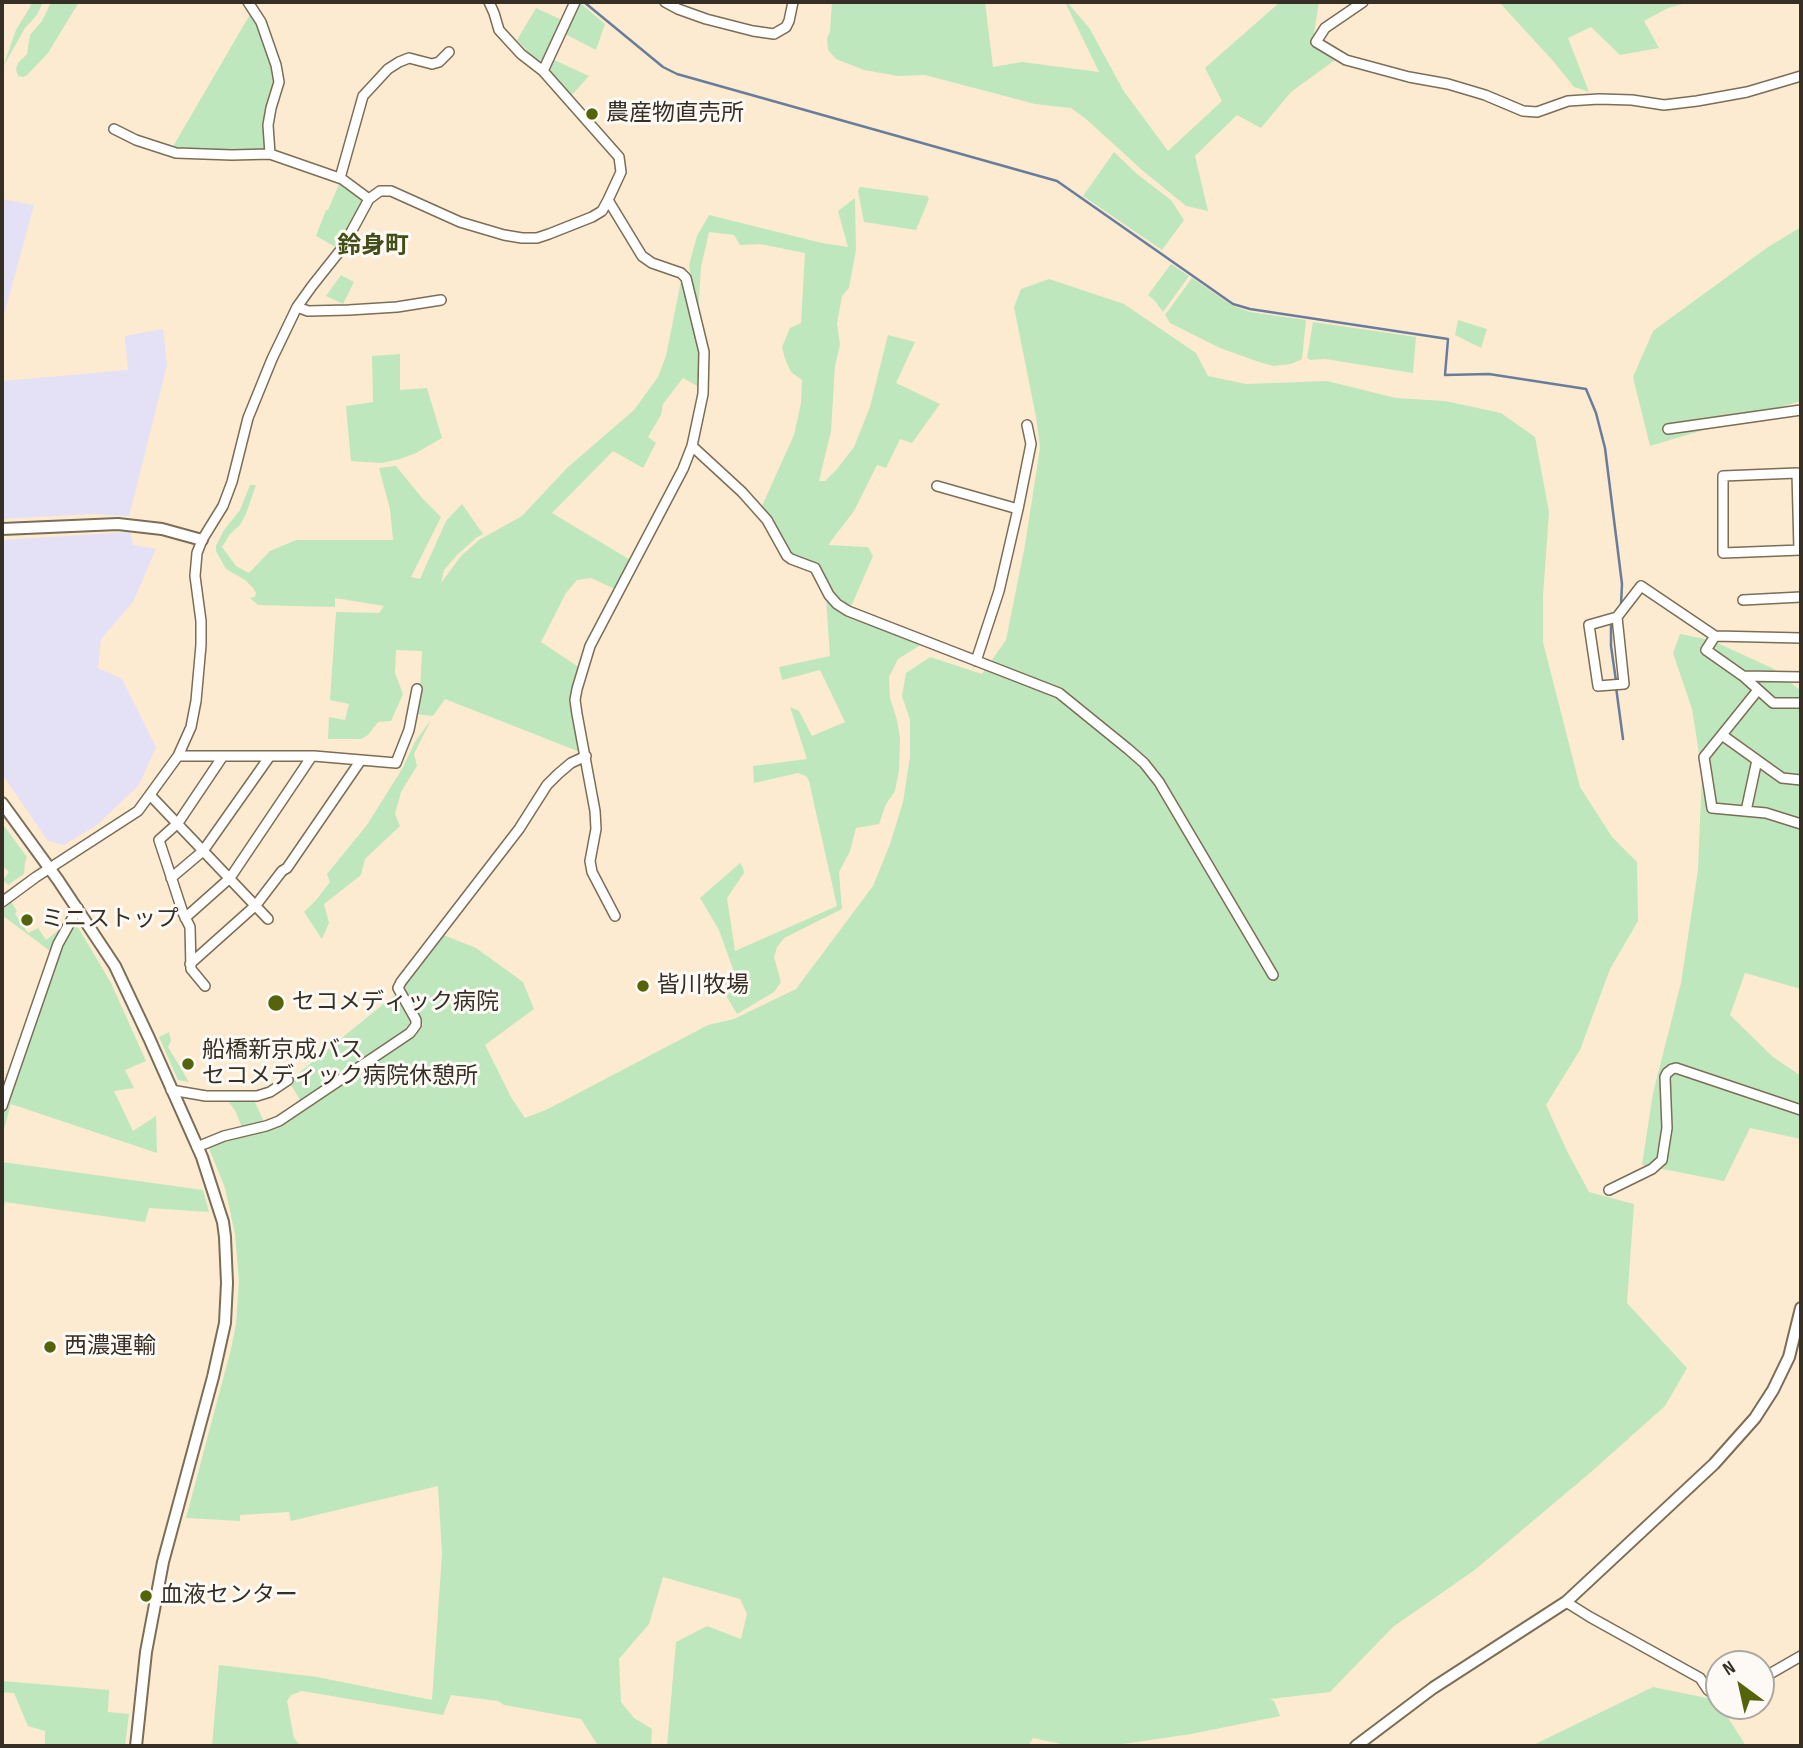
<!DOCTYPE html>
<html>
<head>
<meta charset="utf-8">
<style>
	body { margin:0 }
	#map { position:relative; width:1803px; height:1748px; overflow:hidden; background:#fcebd1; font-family:"Sofia Sans Condensed",sans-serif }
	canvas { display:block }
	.frame { position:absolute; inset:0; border:4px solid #352f25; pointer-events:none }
	.north { position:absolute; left:1705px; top:1650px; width:70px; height:70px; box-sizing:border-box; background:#fdfaf5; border:2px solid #ada9a2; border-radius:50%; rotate:327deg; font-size:19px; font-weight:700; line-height:28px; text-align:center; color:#352f25 }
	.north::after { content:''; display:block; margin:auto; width:24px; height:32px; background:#55640a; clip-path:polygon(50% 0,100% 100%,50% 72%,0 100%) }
</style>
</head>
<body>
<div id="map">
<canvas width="1803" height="1748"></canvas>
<div class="frame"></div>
<div class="north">N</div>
</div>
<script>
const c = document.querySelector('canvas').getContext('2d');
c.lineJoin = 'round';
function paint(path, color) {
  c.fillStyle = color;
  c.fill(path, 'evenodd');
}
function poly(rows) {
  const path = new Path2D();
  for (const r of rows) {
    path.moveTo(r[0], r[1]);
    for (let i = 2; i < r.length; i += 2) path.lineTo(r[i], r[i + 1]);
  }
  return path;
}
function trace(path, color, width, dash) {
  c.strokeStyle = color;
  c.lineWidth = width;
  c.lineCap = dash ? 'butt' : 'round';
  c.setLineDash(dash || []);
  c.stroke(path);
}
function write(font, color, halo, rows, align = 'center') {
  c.font = font + ' "Sofia Sans Condensed","Noto Sans JP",sans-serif';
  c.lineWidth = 6;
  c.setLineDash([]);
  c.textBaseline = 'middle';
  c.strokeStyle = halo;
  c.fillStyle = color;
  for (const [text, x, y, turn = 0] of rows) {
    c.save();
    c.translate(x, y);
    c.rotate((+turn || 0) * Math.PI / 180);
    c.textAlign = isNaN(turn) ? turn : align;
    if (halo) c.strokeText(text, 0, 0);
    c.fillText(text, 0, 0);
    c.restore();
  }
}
paint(poly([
	[2,199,34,205,4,315,2,355],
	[163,329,167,365,129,516,92,514,2,519,2,381,128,370,125,336],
	[130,532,133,545,156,549,133,602,101,639,98,668,122,679,156,747,139,785,97,825,64,845,48,841,2,774,2,540]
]), '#e4e0f6');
paint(poly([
	[31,2,43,2,37,15,25,28,3,67,16,30,30,7],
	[51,2,79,2,48,53,27,75,23,77,18,76,16,69,18,63,27,54,30,35,42,21],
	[579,2,605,24,596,50,565,34],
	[832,2,985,2,993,67,1022,62,1099,72,1065,2,1067,2,1090,29,1123,90,1168,151,1222,101,1205,68,1280,2,1319,2,1314,33,1335,60,1291,92,1261,128,1237,115,1195,156,1208,211,1186,206,1142,170,1086,119,1071,108,1035,104,925,75,898,76,864,70,836,59,828,50,827,38,830,32],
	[1499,2,1498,2,1690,2,1668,8,1644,21,1659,48,1620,55,1591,27,1568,38,1589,92,1574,87,1554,62],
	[536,8,562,20,545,58,538,62,517,40],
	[252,11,259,24,277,82,266,149,260,152,171,150],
	[552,59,589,76,571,96,551,72,549,67],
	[1114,152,1137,174,1171,200,1184,220,1162,250,1083,196],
	[340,182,362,198,363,203,337,248,316,236,326,210,328,210],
	[860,187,927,196,929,199,916,230,864,222,858,191],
	[855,198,856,250,849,288,842,296,837,323,840,345,835,366,831,431,819,481,825,481,837,469,854,447,870,407,888,335,915,342,896,383,940,404,912,443,900,439,886,468,877,465,854,511,828,545,868,547,873,556,850,609,832,593,816,564,789,554,761,508,794,435,801,403,802,380,791,372,785,359,782,347,790,328,801,323,805,253,760,244,740,245,734,235,709,232,701,267,698,316,689,265,697,236,709,215,822,243,848,247,838,211],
	[1801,227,1801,401,1650,446,1633,377,1653,331,1768,247],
	[1171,264,1189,276,1163,312,1155,301,1148,295],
	[341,275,354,282,343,304,326,296],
	[1192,278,1233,306,1250,312,1306,320,1302,359,1291,364,1274,366,1259,362,1220,348,1170,323,1165,315],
	[1049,279,1124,304,1196,353,1208,376,1246,384,1327,381,1396,398,1445,401,1501,413,1535,437,1549,512,1543,596,1543,642,1580,787,1612,837,1637,862,1638,921,1610,969,1580,1050,1546,1105,1567,1151,1589,1192,1634,1204,1627,1303,1687,1368,1665,1406,1591,1472,1476,1569,1393,1627,1330,1692,1270,1699,1274,1701,1280,1716,1191,1734,1110,1746,1070,1746,1033,1738,1028,1746,667,1746,676,1642,707,1626,741,1639,747,1614,740,1599,663,1577,649,1624,619,1659,621,1702,634,1718,652,1729,651,1746,604,1746,597,1744,581,1719,504,1705,498,1701,451,1695,443,1715,302,1691,291,1695,287,1701,294,1738,299,1744,304,1746,212,1746,219,1665,317,1677,432,1700,442,1554,438,1486,291,1521,289,1512,240,1515,240,1521,186,1518,231,1349,236,1323,239,1282,235,1234,225,1188,208,1146,302,1109,421,1029,423,1024,401,987,441,934,476,948,523,982,534,1009,485,1045,512,1099,525,1118,548,1109,708,1025,734,1019,796,989,873,886,890,844,903,802,910,757,910,720,902,696,906,673,930,657,982,674,1006,640,1025,545,1040,448,1036,417,1014,307,1021,289],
	[681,281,684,282,700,353,699,387,683,378,663,404,661,415,648,437,656,443,643,468,613,451,552,513,632,561,617,590,591,578,577,580,566,593,541,642,580,668,575,689,580,752,445,699,433,716,416,714,420,691,422,651,396,650,395,673,403,694,391,721,378,722,368,735,361,739,328,739,329,717,345,720,349,704,330,700,336,612,379,613,384,606,335,598,335,607,258,605,250,598,255,597,256,593,253,588,245,580,226,569,216,551,216,546,224,530,240,510,250,485,256,485,246,514,240,525,230,534,222,547,236,566,249,573,270,551,296,540,393,540,390,509,379,468,396,466,422,498,441,517,411,577,420,579,446,521,462,504,483,534,476,538,457,555,444,570,441,583,461,556,479,540,522,516,567,468,634,410,658,377,666,356],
	[1458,320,1487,329,1481,348,1455,335],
	[1313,322,1416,337,1413,373,1325,359,1310,360,1307,358],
	[400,354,400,390,427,388,442,438,416,453,400,459,382,463,351,461,346,406,373,402,372,356],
	[826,598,922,644,898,659,889,677,890,698,897,720,900,738,899,770,895,791,886,804,879,824,856,828,850,851,839,872,842,909,784,938,777,947,774,957,781,982,774,992,737,1014,724,992,726,981,733,969,719,930,700,898,740,863,743,868,744,873,727,898,735,951,837,906,809,781,806,776,798,773,754,783,753,766,807,759,790,707,799,711,812,736,845,722,820,670,782,680,779,667,830,656],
	[1680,634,1711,640,1774,669,1801,691,1801,989,1745,973,1730,1015,1773,1057,1801,1076,1801,1139,1750,1128,1724,1181,1642,1165,1653,1093,1681,983,1698,870,1702,772,1692,709,1673,653],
	[431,720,414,754,417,766,401,792,395,814,400,826,365,859,361,875,324,904,329,923,322,939,304,912,317,899,330,882,327,874,367,825,402,769,416,740],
	[2,823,27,857,25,863,24,874,8,885,3,880,9,872,2,865],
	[11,902,17,911,15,914,28,933,38,928,46,940,60,929,50,951,2,915,2,910],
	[75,922,111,983,146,1061,125,1070,134,1088,114,1091,133,1131,156,1116,157,1153,11,1104,2,1136,2,1115,62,946],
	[397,993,413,1023,409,1030,301,1102,289,1081],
	[169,1032,171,1041,168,1047,189,1082,178,1080,159,1037],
	[253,1098,265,1124,242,1128,236,1112,229,1102,230,1100],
	[2,1162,203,1190,209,1212,149,1208,145,1222,5,1202,2,1217],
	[2,1681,109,1690,108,1712,129,1714,125,1746,45,1746,45,1731,28,1726,14,1693,2,1692],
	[1653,1687,1717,1700,1746,1746,1531,1746]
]), '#bee7be');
trace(poly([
	[584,2,663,67,677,74,1057,181,1233,304,1250,309,1448,339,1445,375,1489,374,1586,389,1596,413,1605,448,1622,584,1621,605,1613,615],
	[1611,621,1611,646,1616,681],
	[1616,687,1623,739]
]), '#687d9b', 2.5);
const minor = poly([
	[248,2,261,22,276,65,279,82,271,108,268,125,270,154],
	[665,2,678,9,706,19,753,31,774,34,786,27,789,21,793,2],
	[1363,2,1325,28,1316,42,1346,60,1409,77,1448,84,1485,95,1523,111,1537,112,1568,101,1599,99,1632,100,1664,105,1697,101,1747,92,1801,76],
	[543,71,575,2],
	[114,129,136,140,176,153,232,155,270,154,342,179,369,199],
	[340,178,363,96,388,69,399,62,409,58,432,64,439,62,449,52],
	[608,200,642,256,652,263,681,273,686,278,704,352,703,394,692,446,683,469,590,646,577,689,575,700,577,714,595,811,596,829,590,861,592,872,615,916],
	[297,307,308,311,349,310,397,307,441,300],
	[1668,429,1801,410],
	[692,446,742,492,767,520,787,556,791,559,815,568,829,595,837,604,848,611,1059,693,1128,749,1144,763,1159,782,1273,975],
	[937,486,1018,509],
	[1799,550,1797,473,1723,476,1723,553,1801,550],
	[1743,600,1801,597],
	[1617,617,1589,625,1598,686,1624,684,1617,617,1641,586,1715,636],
	[1801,638,1715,636,1706,650,1743,676,1773,703,1801,703],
	[976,661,999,591,1018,509,1031,444,1027,425],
	[1743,676,1801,677],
	[1758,690,1704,757,1712,808,1766,813,1801,824],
	[1722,735,1782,778,1801,780],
	[178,756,314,756,396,763,409,730,417,689],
	[150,795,268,919],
	[1746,811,1757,760],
	[171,878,203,851,270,756],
	[2,902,36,877,138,811,178,756,191,727,196,701,201,645,201,621,195,576,197,553,202,540,223,506,232,482,248,418,272,359,297,307,312,286,343,247,369,199,380,191,391,191,460,222,504,235,522,238,537,238,549,234,592,217,602,211,608,200,621,172,619,157,543,71,521,54,499,30,494,13,489,2],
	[185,918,230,878,312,756],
	[190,964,256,905,282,871,287,868,361,760],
	[205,986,191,969,190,927,183,913,159,840,178,823,223,756],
	[171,1090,206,1096,257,1096,270,1092,288,1080],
	[2,1106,58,944,78,908],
	[197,1147,224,1136,266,1126,279,1121,410,1033,416,1025,416,1020,398,988,401,982,519,829,547,785,558,774,571,763,586,756],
	[1609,1190,1652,1169,1662,1160,1667,1128,1665,1077,1667,1073,1672,1069,1676,1068,1801,1110],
	[1566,1602,1590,1617,1700,1678,1708,1690,1719,1698],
	[1761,1679,1801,1656]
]);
const tertiary = poly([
	[2,529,118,524,162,529,202,540],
	[2,803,58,880,115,966,149,1038,202,1157,223,1222,225,1237,227,1283,225,1323,213,1377,163,1562,146,1652,136,1746],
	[1356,1746,1433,1688,1566,1602,1714,1464,1755,1418,1773,1390,1789,1357,1801,1308]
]);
trace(minor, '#7b6d56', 12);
trace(tertiary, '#7b6d56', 14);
trace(minor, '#fff', 9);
trace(tertiary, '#fff', 10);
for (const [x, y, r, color] of [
	[592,114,7,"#55640a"],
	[27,920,7,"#55640a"],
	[643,986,7,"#55640a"],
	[276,1003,9,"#55640a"],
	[188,1064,7,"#55640a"],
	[50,1347,7,"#55640a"],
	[146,1596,7,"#55640a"]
]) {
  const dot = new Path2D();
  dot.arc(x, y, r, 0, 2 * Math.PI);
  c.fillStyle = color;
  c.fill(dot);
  trace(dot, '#fdfaf5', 2.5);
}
write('23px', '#352f25', '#fdfaf5', [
	["農産物直売所",606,114],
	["ミニストップ",41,920],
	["皆川牧場",657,986],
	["セコメディック病院",292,1003],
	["船橋新京成バス",202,1051],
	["セコメディック病院休憩所",202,1077],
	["西濃運輸",64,1347],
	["血液センター",160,1596]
], 'left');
write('bold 24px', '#434f16', '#fdfaf5', [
	["鈴身町",373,247]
]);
</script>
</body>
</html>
